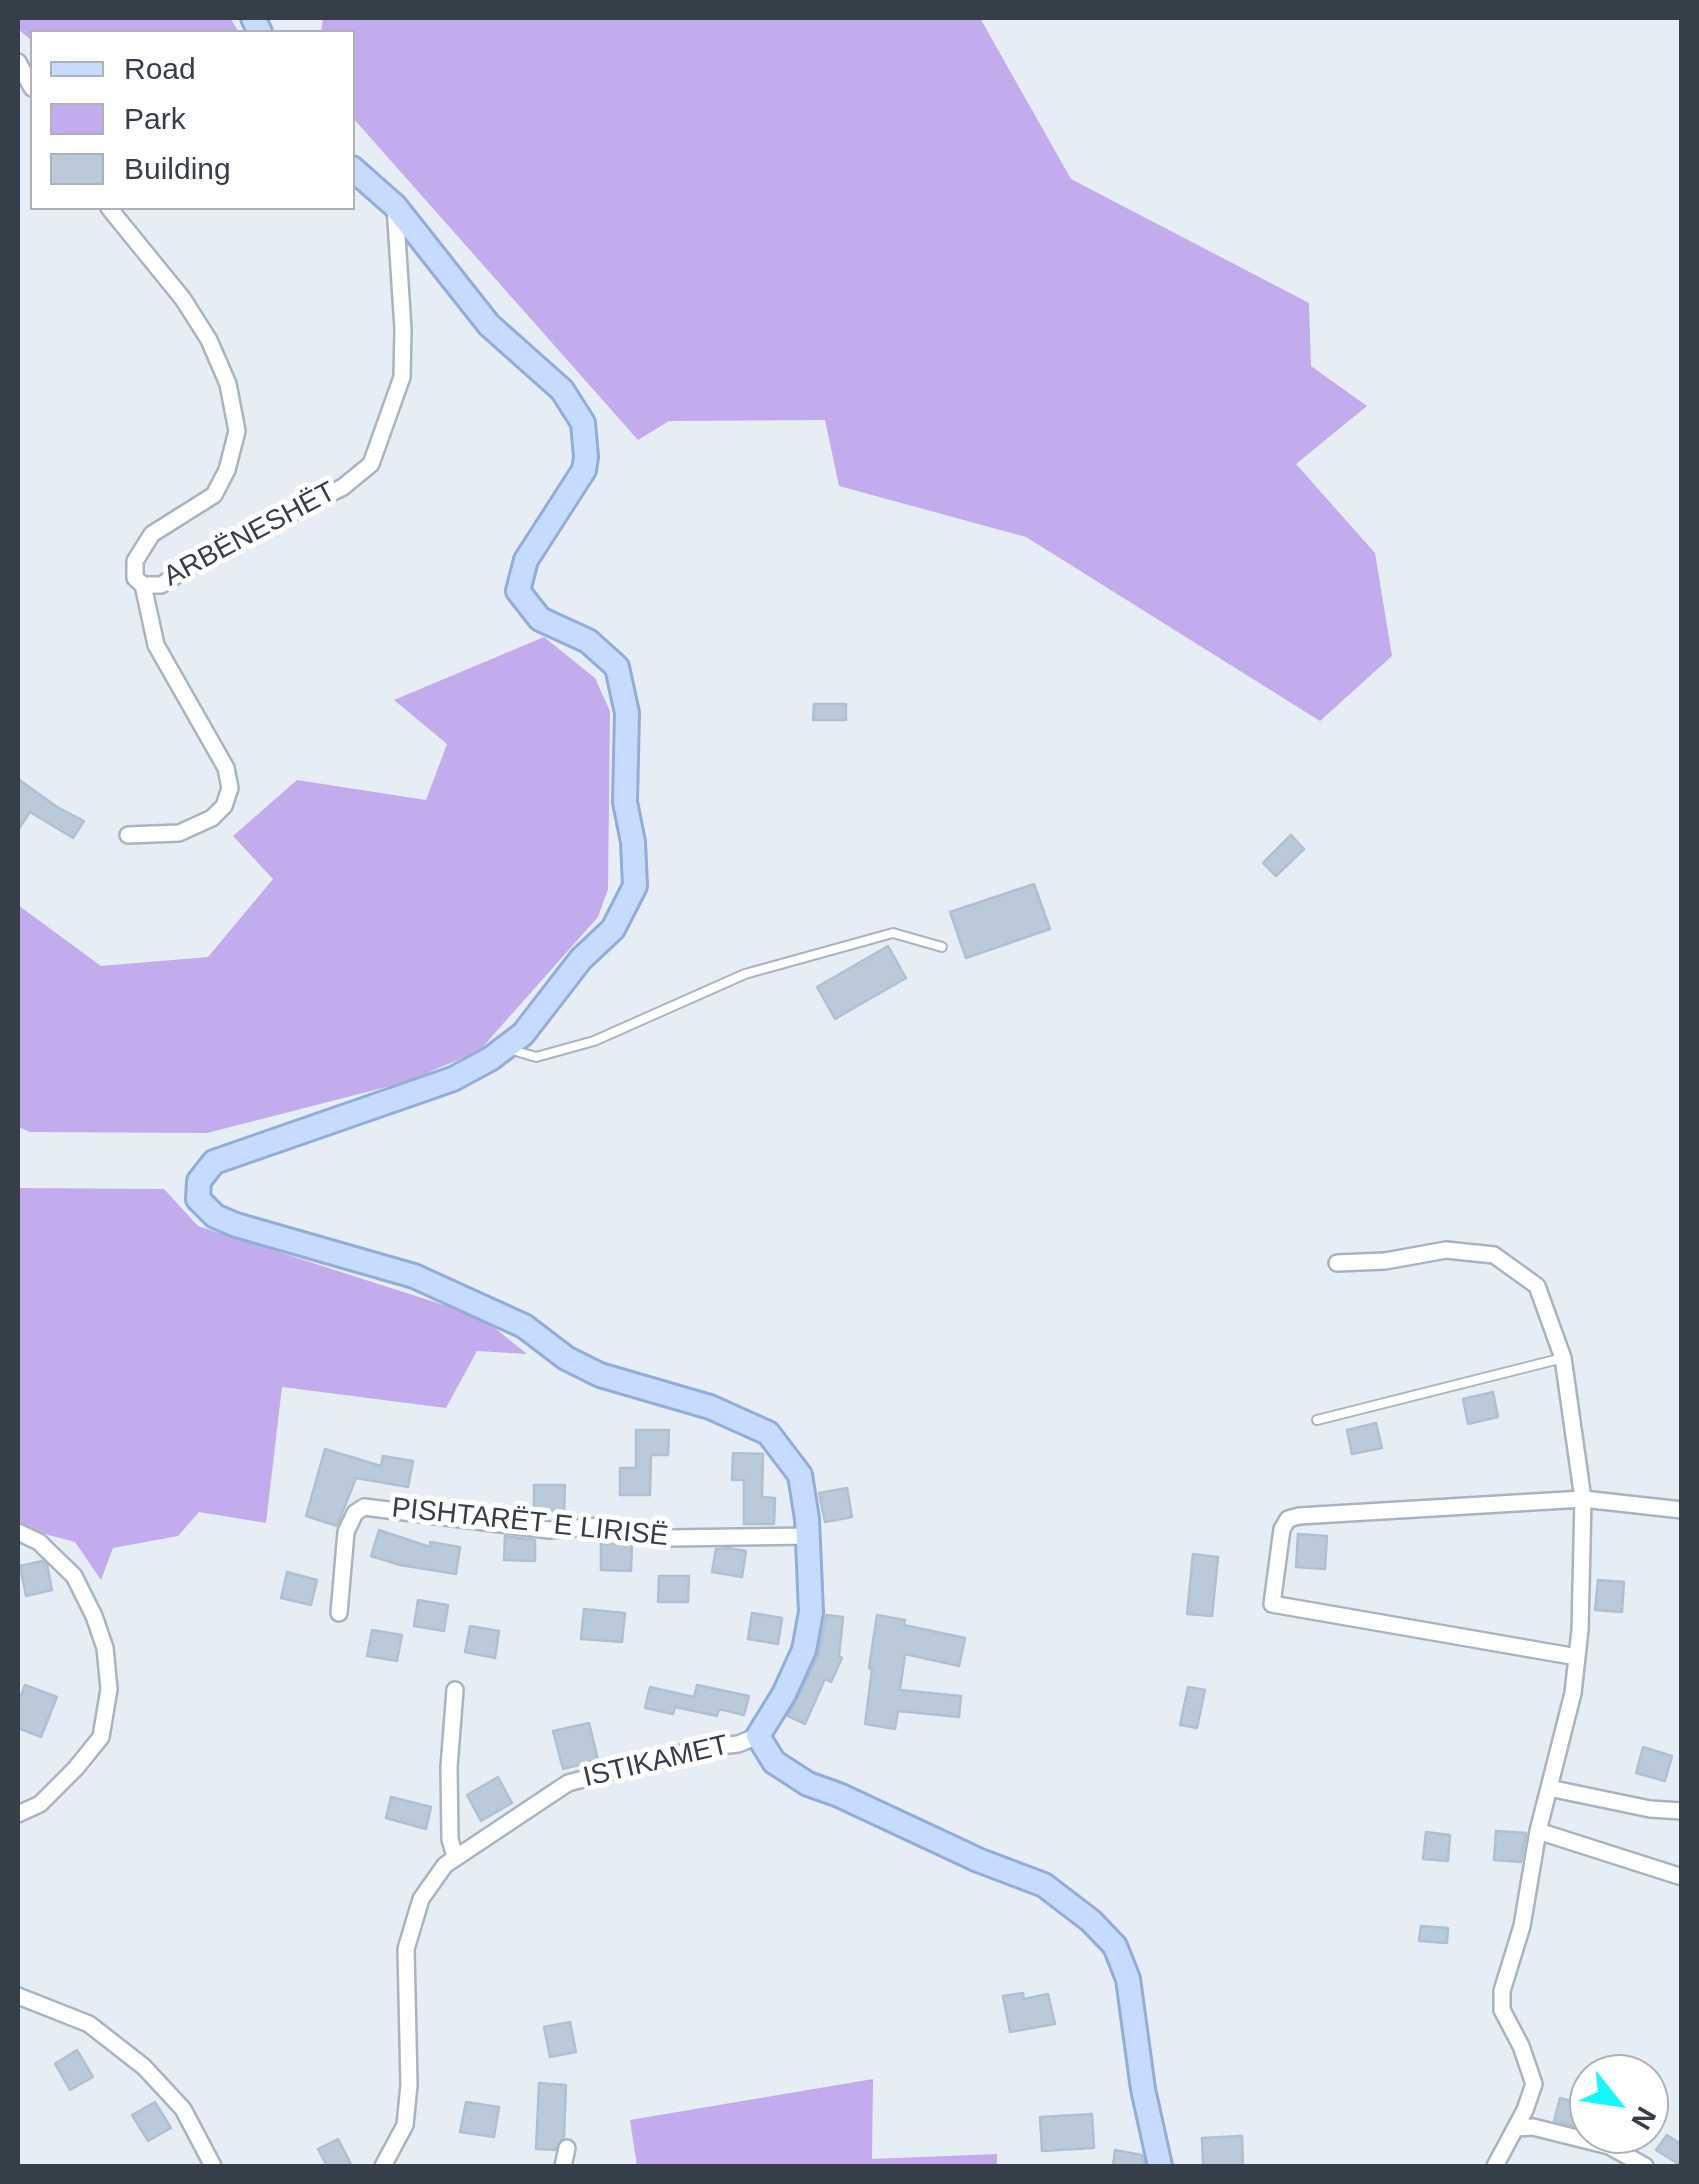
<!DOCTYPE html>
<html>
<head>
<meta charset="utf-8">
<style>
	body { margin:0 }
	#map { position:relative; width:1699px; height:2184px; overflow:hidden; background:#e7edf5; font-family:Helvetica,sans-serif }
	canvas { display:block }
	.frame { position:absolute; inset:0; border:20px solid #353f49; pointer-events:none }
	.legend { position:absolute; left:30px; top:30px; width:325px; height:180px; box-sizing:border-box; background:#fff; border:2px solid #aeb2b6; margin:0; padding:12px 18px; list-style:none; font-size:30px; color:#353f49 }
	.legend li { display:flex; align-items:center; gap:20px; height:50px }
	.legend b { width:50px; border:2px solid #aeb2b6 }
	.north { position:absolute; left:1569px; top:2054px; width:100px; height:100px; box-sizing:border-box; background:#fff; border:2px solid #aeb2b6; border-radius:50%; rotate:120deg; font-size:28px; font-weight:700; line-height:40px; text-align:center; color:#353f49 }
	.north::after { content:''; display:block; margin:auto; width:35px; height:45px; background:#14f7ff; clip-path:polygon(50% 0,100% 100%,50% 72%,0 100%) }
</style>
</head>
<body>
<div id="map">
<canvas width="1699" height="2184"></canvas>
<div class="frame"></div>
<ul class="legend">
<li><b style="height:12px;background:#c7dbff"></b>Road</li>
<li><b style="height:28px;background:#c2aced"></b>Park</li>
<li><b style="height:28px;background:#bbcad8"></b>Building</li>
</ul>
<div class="north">N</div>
</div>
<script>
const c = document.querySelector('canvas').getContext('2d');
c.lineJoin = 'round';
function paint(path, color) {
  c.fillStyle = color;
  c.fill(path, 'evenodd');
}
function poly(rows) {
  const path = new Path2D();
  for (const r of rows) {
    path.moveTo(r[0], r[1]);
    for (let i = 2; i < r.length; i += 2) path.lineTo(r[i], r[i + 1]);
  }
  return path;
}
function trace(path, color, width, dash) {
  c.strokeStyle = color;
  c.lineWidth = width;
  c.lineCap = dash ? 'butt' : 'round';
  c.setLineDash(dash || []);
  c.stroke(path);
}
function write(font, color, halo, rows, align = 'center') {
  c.font = font + ' Helvetica,sans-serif';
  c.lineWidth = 10;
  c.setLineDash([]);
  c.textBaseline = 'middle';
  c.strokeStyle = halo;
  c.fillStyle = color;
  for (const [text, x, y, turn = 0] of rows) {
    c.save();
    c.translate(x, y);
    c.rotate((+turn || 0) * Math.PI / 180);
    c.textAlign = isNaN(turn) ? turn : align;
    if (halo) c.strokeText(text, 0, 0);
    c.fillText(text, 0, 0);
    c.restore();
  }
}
paint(poly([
	[18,18,230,18,239,32,32,32,32,41,18,29],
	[323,18,980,18,1071,179,1309,303,1311,366,1367,406,1296,464,1375,553,1392,656,1320,721,1026,537,839,486,825,420,669,421,638,440,353,118,352,32,321,32],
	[544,637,595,678,610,711,608,889,598,917,479,1051,406,1082,207,1133,30,1132,18,1127,18,905,101,966,208,957,273,879,233,836,297,780,426,800,447,744,394,700],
	[18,1188,164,1189,198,1226,481,1317,527,1354,477,1351,446,1408,282,1387,266,1523,199,1512,178,1536,113,1548,101,1580,75,1542,18,1527],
	[873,2079,872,2159,997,2154,997,2166,637,2166,630,2120]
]), '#c2aced');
const building = poly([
	[814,704,846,704,846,720,813,720,814,704],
	[18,779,57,807,84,821,73,838,30,812,18,830,18,779],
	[1291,835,1304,849,1276,876,1263,863,1291,835],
	[1034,884,1050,929,966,958,950,912,1034,884],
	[888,946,906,978,835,1019,817,987,888,946],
	[1493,1392,1498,1417,1468,1424,1463,1399,1493,1392],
	[1376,1423,1382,1448,1352,1454,1347,1430,1376,1423],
	[636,1430,669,1430,668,1455,651,1455,650,1495,620,1495,620,1468,636,1468,636,1430],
	[325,1449,381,1466,383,1456,413,1461,408,1487,356,1478,337,1526,306,1516,325,1449],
	[733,1453,763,1454,762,1497,775,1498,774,1524,744,1524,744,1480,732,1480,733,1453],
	[534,1485,565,1485,564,1512,534,1511,534,1485],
	[847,1488,852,1517,825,1522,819,1493,847,1488],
	[379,1530,430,1547,430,1542,460,1547,456,1574,400,1565,371,1556,379,1530],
	[1298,1534,1327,1536,1325,1569,1296,1567,1298,1534],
	[505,1536,535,1540,535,1561,504,1560,505,1536],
	[601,1544,632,1544,631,1571,601,1570,601,1544],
	[729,1548,746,1551,742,1577,712,1572,716,1549,729,1548],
	[1193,1554,1218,1557,1212,1616,1187,1614,1193,1554],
	[42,1561,47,1565,52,1590,26,1596,20,1566,42,1561],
	[287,1572,317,1580,311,1605,281,1598,287,1572],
	[659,1576,689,1576,688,1602,658,1602,659,1576],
	[1598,1580,1624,1582,1622,1612,1595,1610,1598,1580],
	[418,1600,448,1605,444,1631,414,1626,418,1600],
	[584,1609,625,1613,622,1642,581,1639,584,1609],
	[752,1613,782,1618,778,1644,748,1639,752,1613],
	[826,1615,843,1617,839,1656,842,1658,831,1682,825,1679,805,1724,788,1716,818,1656,826,1615],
	[877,1615,905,1620,904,1625,965,1638,959,1666,905,1654,900,1690,961,1696,959,1717,898,1711,895,1729,865,1724,872,1669,869,1668,877,1615],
	[470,1626,499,1631,495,1658,465,1652,470,1626],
	[372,1630,402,1635,397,1661,367,1656,372,1630],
	[25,1685,57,1697,41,1737,18,1728,18,1703,25,1685],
	[697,1685,749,1696,744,1715,719,1709,717,1716,675,1707,673,1714,645,1708,650,1687,694,1697,697,1685],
	[1188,1687,1205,1690,1197,1728,1180,1725,1188,1687],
	[589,1723,598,1760,563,1769,553,1731,589,1723],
	[1643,1747,1672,1756,1665,1781,1636,1773,1643,1747],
	[498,1777,512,1803,481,1821,467,1795,498,1777],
	[391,1797,431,1807,426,1829,386,1818,391,1797],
	[1496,1831,1526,1833,1521,1862,1494,1860,1496,1831],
	[1426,1832,1450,1835,1448,1861,1423,1859,1426,1832],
	[1421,1926,1448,1928,1447,1943,1419,1941,1421,1926],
	[1023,1993,1024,1999,1048,1994,1055,2024,1010,2032,1003,1996,1023,1993],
	[570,2022,576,2052,550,2057,544,2027,570,2022],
	[77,2050,93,2077,70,2090,55,2064,77,2050],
	[539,2083,566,2085,564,2137,555,2150,536,2149,539,2083],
	[1560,2098,1589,2106,1583,2128,1554,2121,1560,2098],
	[155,2102,171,2128,148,2141,132,2115,155,2102],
	[466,2102,499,2107,494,2137,460,2132,466,2102],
	[1092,2114,1094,2148,1042,2151,1040,2117,1092,2114],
	[1667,2135,1682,2145,1682,2166,1656,2150,1667,2135],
	[1242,2136,1243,2166,1203,2166,1202,2138,1242,2136],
	[338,2139,352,2166,327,2166,318,2149,338,2139],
	[1115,2150,1142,2155,1145,2166,1113,2166,1115,2150]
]);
paint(building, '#bbcad8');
trace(building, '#aec1d3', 2.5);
const lane = poly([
	[509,1049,536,1057,594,1041,745,974,893,933,942,947],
	[1317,1420,1563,1358]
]);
const street = poly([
	[18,62,32,88],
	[109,208,183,299,209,340,228,384,237,431,227,470,214,495,152,534,135,561,135,578,143,585,161,585,205,557,343,487,371,464,402,377,403,329,395,206],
	[128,835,179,833,212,818,224,806,230,788,226,768,156,645,143,585],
	[1337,1263,1385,1261,1446,1250,1494,1255,1537,1286,1563,1358,1583,1499,1580,1630,1573,1693,1538,1831,1522,1926,1502,1991,1502,2010,1521,2046,1534,2084,1525,2110,1495,2166],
	[18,1532,39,1542,74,1576,94,1616,105,1648,109,1689,101,1737,76,1768,40,1804,18,1814],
	[339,1613,346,1532,355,1513,364,1507,549,1530,602,1526,670,1538,808,1536],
	[1577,1657,1272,1604,1282,1529,1288,1519,1299,1516,1583,1499,1682,1510],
	[455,1690,449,1767,450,1839,455,1857],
	[1549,1788,1650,1809,1682,1811],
	[1538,1831,1682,1877],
	[18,1996,89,2024,144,2067,183,2109,213,2166],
	[1516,2128,1533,2127,1609,2146,1645,2166],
	[383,2166,405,2125,409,2085,406,1949,421,1899,445,1865,568,1783,701,1748,738,1744,758,1736],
	[563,2166,567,2148]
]);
const secondary = poly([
	[253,18,260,32],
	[352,168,395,206,489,325,562,390,583,423,586,457,584,470,526,560,518,591,540,619,588,641,617,667,627,713,625,802,633,842,635,886,613,929,581,959,523,1034,490,1059,453,1079,214,1162,199,1181,198,1199,215,1216,236,1225,414,1276,524,1326,566,1358,600,1375,710,1407,768,1433,800,1475,807,1519,811,1612,804,1650,784,1694,758,1736,774,1762,808,1784,839,1795,978,1860,1044,1885,1091,1921,1115,1946,1128,1979,1143,2089,1160,2166]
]);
trace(lane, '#a8b4c1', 12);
trace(street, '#a8b4c1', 20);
trace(secondary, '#92add9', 28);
trace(lane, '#fff', 8);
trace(street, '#fff', 15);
trace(secondary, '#c7dbff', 22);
write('28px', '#353f49', '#fff', [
	["ARBËNESHËT",250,535,-28],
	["PISHTARËT E LIRISË",530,1523,6],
	["ISTIKAMET",656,1762,-13]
]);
</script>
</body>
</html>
